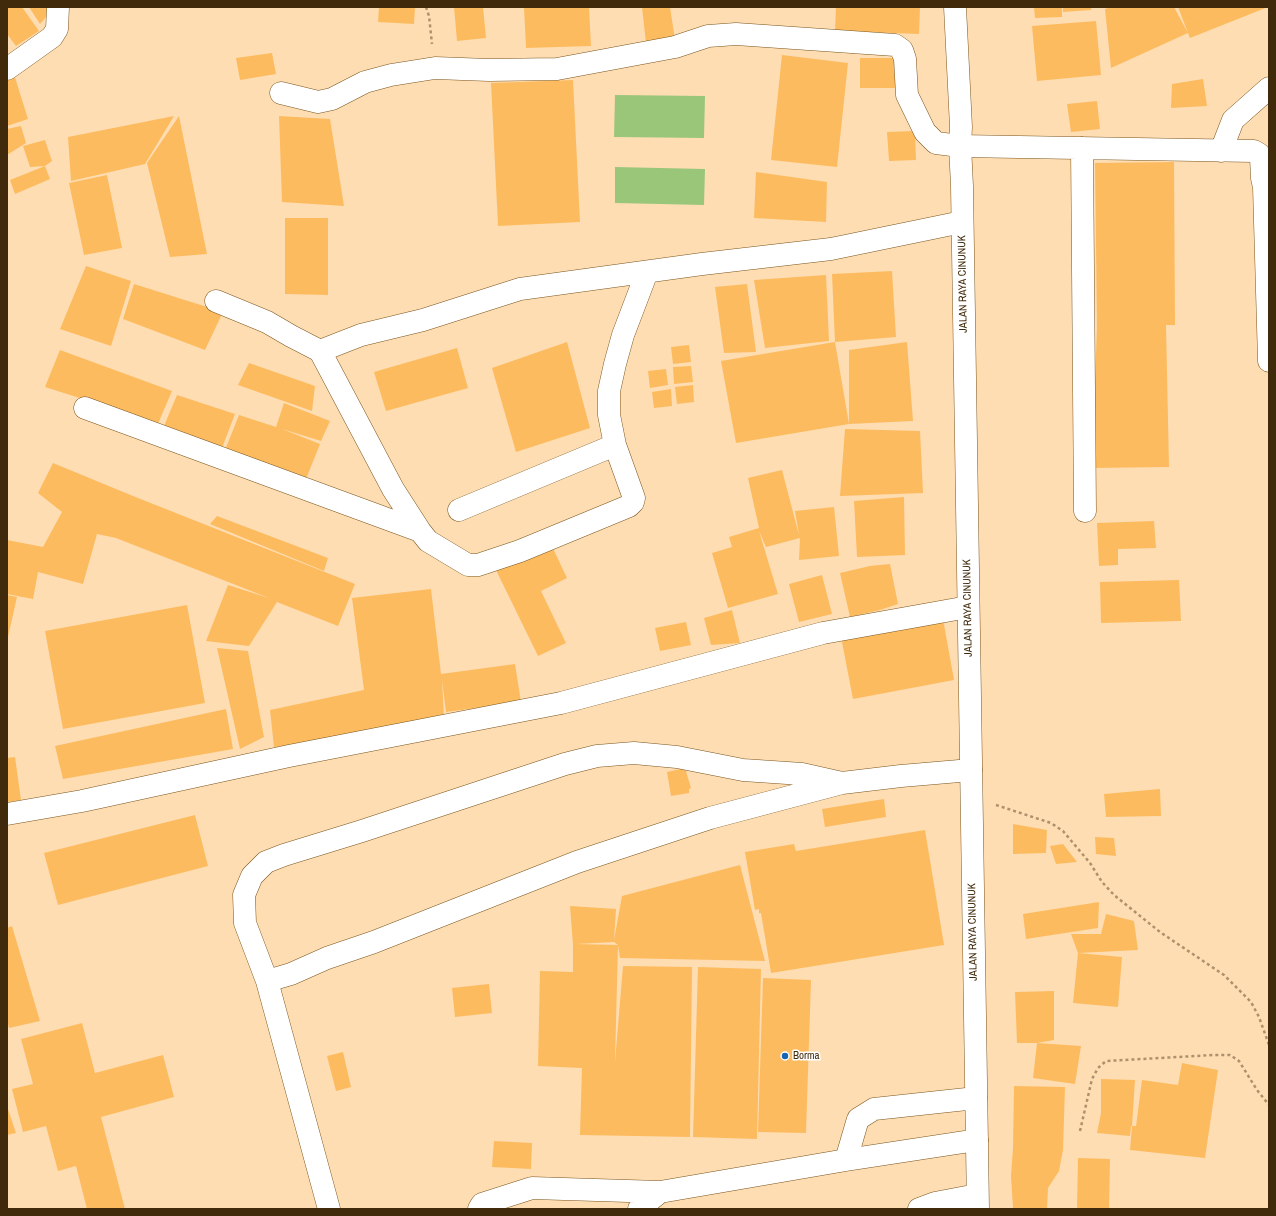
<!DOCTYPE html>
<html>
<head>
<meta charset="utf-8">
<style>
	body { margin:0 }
	#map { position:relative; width:1276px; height:1216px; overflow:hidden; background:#feddb3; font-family:"Archivo Narrow",sans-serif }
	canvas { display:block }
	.frame { position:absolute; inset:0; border:8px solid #402a0b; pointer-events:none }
</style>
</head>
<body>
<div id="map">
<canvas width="1276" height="1216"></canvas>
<div class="frame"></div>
</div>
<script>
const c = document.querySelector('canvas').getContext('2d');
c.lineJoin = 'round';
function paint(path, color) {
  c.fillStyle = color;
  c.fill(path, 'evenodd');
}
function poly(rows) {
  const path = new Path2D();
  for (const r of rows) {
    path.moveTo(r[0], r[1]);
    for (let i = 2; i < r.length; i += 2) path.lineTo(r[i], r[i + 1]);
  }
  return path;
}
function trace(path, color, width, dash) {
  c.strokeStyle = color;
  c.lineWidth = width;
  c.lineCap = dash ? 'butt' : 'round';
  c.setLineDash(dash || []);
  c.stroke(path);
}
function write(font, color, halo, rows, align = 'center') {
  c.font = font + ' "Archivo Narrow",sans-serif';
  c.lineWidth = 3;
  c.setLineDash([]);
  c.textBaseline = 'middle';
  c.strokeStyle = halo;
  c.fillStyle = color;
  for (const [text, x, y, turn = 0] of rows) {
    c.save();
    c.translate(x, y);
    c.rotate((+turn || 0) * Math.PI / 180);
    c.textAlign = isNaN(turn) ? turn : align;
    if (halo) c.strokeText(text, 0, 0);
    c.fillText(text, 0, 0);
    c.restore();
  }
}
paint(poly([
	[615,95,705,96,704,138,614,137],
	[615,167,705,169,704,205,615,203]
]), '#9ac67a');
paint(poly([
	[7,7,22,7,39,31,16,46,7,34],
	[29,7,49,7,48,15,40,24],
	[379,7,415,7,414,24,378,22],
	[454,7,483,7,486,38,457,41],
	[524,7,589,7,591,46,526,48],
	[642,7,670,7,675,40,646,43],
	[836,7,920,7,919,34,835,31],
	[1034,7,1062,7,1062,17,1035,18],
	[1063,7,1091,7,1091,10,1063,12],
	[1111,7,1174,7,1188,33,1178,7,1268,7,1190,38,1188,33,1111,68,1105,9],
	[1096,21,1101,75,1037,81,1032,26],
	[272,53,276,74,240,80,236,58],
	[782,55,848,63,837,167,771,160],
	[860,58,897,58,897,88,860,88],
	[14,74,28,119,7,126,7,80],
	[1203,79,1207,106,1171,108,1172,84],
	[573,80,580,222,498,226,491,83],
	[1097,101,1100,129,1071,132,1067,104],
	[174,116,145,164,71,181,68,137],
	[179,116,207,254,170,257,147,163],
	[279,116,330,119,344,206,282,202],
	[21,126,26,143,7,155,7,129],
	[915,131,916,160,889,161,887,132],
	[45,140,52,161,45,166,50,179,15,194,10,180,45,166,30,167,23,146],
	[1174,162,1175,325,1166,325,1169,467,1092,468,1097,326,1095,163],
	[756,172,827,182,826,222,754,218],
	[107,175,122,248,84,255,69,183],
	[285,218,328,218,328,295,285,294],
	[86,266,131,281,111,346,60,329],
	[892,271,896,337,835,342,832,274],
	[826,275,829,341,765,348,754,280],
	[134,284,223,312,205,350,123,319],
	[747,284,756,352,724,353,715,287],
	[567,342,590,428,516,452,492,368],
	[835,342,849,424,849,350,907,342,913,421,849,424,736,443,721,361],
	[689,345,691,362,673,364,671,347],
	[457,348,468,388,386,411,374,372],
	[60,350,172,391,157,426,86,400,45,387],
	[249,363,315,386,312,411,238,385],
	[691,366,693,382,674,384,673,367],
	[666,369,668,385,650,388,648,371],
	[693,385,694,402,677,404,675,387],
	[671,389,672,406,654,408,652,392],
	[177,395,235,414,222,448,164,426],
	[284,403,330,421,321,441,282,429,320,444,306,479,225,450,239,415,276,427],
	[845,429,920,431,923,493,840,496],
	[53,463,133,496,355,584,338,626,277,602,249,646,206,641,228,585,269,598,116,538,97,534,83,584,38,572,33,599,7,594,7,540,43,547,62,512,38,493],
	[782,470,799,535,795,511,834,507,839,556,799,560,800,538,766,547,759,531,778,594,728,608,712,553,732,547,729,537,759,528,748,478],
	[904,497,905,555,857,557,854,501],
	[217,516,328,558,324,571,210,524],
	[1154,521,1156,548,1118,549,1118,565,1099,566,1097,523],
	[549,540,567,578,541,591,566,643,538,656,494,566],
	[890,564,898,604,880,610,850,617,840,573,870,566],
	[822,575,832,614,799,622,789,584],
	[1179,580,1181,621,1101,623,1100,582],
	[431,589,441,674,515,664,521,702,446,712,442,680,444,717,318,743,274,747,270,710,364,690,352,598],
	[7,595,17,597,8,637,7,637],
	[187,605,205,703,63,729,45,631],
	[732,610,740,643,711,645,704,618],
	[943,619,954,680,853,699,841,637],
	[686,622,691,645,660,651,655,628],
	[217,648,248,651,264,737,240,749],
	[226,709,233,749,63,779,55,746],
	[15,757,21,800,7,802,7,758],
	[685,768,691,788,689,789,689,793,671,796,667,772],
	[1160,789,1161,816,1106,817,1104,794],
	[884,799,886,817,825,827,822,809],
	[195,815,208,866,58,905,44,853],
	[1013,824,1047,830,1046,853,1013,854],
	[925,830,944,945,771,973,761,913,759,913,759,909,755,910,745,852,794,844,796,851],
	[1095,837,1114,838,1116,856,1096,854],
	[1063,844,1077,862,1056,864,1050,846],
	[740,865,765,961,620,958,618,945,614,942,576,944,618,945,615,1062,623,966,692,967,690,1137,580,1135,582,1068,538,1066,540,971,573,972,573,945,570,906,616,909,614,940,622,896],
	[1099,902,1098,928,1026,939,1023,914],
	[1106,914,1134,921,1138,950,1078,953,1122,957,1118,1007,1073,1003,1078,953,1071,934,1101,934],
	[12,926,40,1021,9,1028,7,1020,7,928],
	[698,967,761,969,757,1139,693,1137],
	[763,978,811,980,806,1133,758,1132],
	[489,984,492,1013,455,1017,452,988],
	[1054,991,1054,1040,1037,1043,1017,1043,1015,992],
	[82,1023,95,1073,163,1055,174,1097,101,1117,125,1209,87,1209,76,1166,58,1171,46,1126,23,1132,12,1089,33,1084,21,1039],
	[1037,1043,1081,1046,1075,1084,1033,1078],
	[343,1052,351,1087,336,1091,327,1056],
	[1182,1063,1218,1070,1205,1158,1130,1150,1132,1126,1136,1126,1142,1080,1178,1085],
	[1101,1079,1135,1080,1132,1126,1131,1126,1130,1136,1097,1133,1101,1113],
	[1014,1086,1065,1087,1063,1150,1059,1171,1048,1188,1047,1209,1013,1208,1011,1176,1013,1148],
	[7,1106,16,1133,7,1135],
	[494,1141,532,1143,531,1169,492,1167],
	[1078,1158,1110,1159,1109,1209,1077,1209]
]), '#fdbb5f');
const minor = poly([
	[7,69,52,37,57,29,58,7],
	[281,93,318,102,332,99,365,82,391,75,435,68,489,70,557,69,675,47,708,36,736,34,895,45,902,50,905,59,907,95,925,132,936,143,960,146,1254,151,1259,154,1261,158,1262,178,1264,187,1269,361],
	[1082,148,1085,511],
	[1221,151,1233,120,1269,88],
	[216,301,267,322,291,336,320,351,393,489,420,531,428,541,468,565,478,565,520,551,629,506,633,502,634,498,615,445,609,415,609,391,615,364,623,335,647,272],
	[320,351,361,335,423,320,520,289,702,264,831,249,962,222],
	[85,408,420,531],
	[459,510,615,445],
	[7,814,82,801,289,756,561,703,823,633,968,607],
	[267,981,291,974,327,958,374,942,577,862,710,818,842,783,901,776,971,770],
	[846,1160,858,1119,874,1109,976,1098],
	[329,1209,267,981,245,923,244,895,252,876,266,862,284,855,362,831,565,764,597,756,634,753,677,757,743,770,802,774,842,783],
	[479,1209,482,1204,532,1188,660,1192,846,1160,977,1140],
	[639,1209,660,1192],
	[919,1209,935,1203,977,1195]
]);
const highway = poly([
	[955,7,961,127,960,146,962,186,978,1209]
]);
trace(minor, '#7b551c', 23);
trace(highway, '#7b551c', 23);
trace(poly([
	[426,7,429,16,432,44],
	[996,805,1051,823,1063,831,1090,863,1102,882,1114,895,1160,932,1224,975,1251,1002,1259,1017,1269,1045],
	[1080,1131,1092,1079,1098,1068,1106,1061,1213,1055,1230,1055,1239,1061,1257,1090,1269,1105]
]), '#ae916c', 2.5, [3, 3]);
trace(minor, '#fff', 22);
trace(highway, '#fff', 22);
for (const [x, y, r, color] of [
	[785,1056,4,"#1565b4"]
]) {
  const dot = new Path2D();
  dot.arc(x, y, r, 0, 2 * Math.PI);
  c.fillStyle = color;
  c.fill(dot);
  trace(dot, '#fff', 1.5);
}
write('11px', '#402a0b', '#fff', [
	["JALAN RAYA CINUNUK",963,284,-91],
	["JALAN RAYA CINUNUK",968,608,-91],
	["JALAN RAYA CINUNUK",973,932,-91]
]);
write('11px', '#402a0b', '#fff', [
	["Borma",793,1056]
], 'left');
</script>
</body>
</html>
